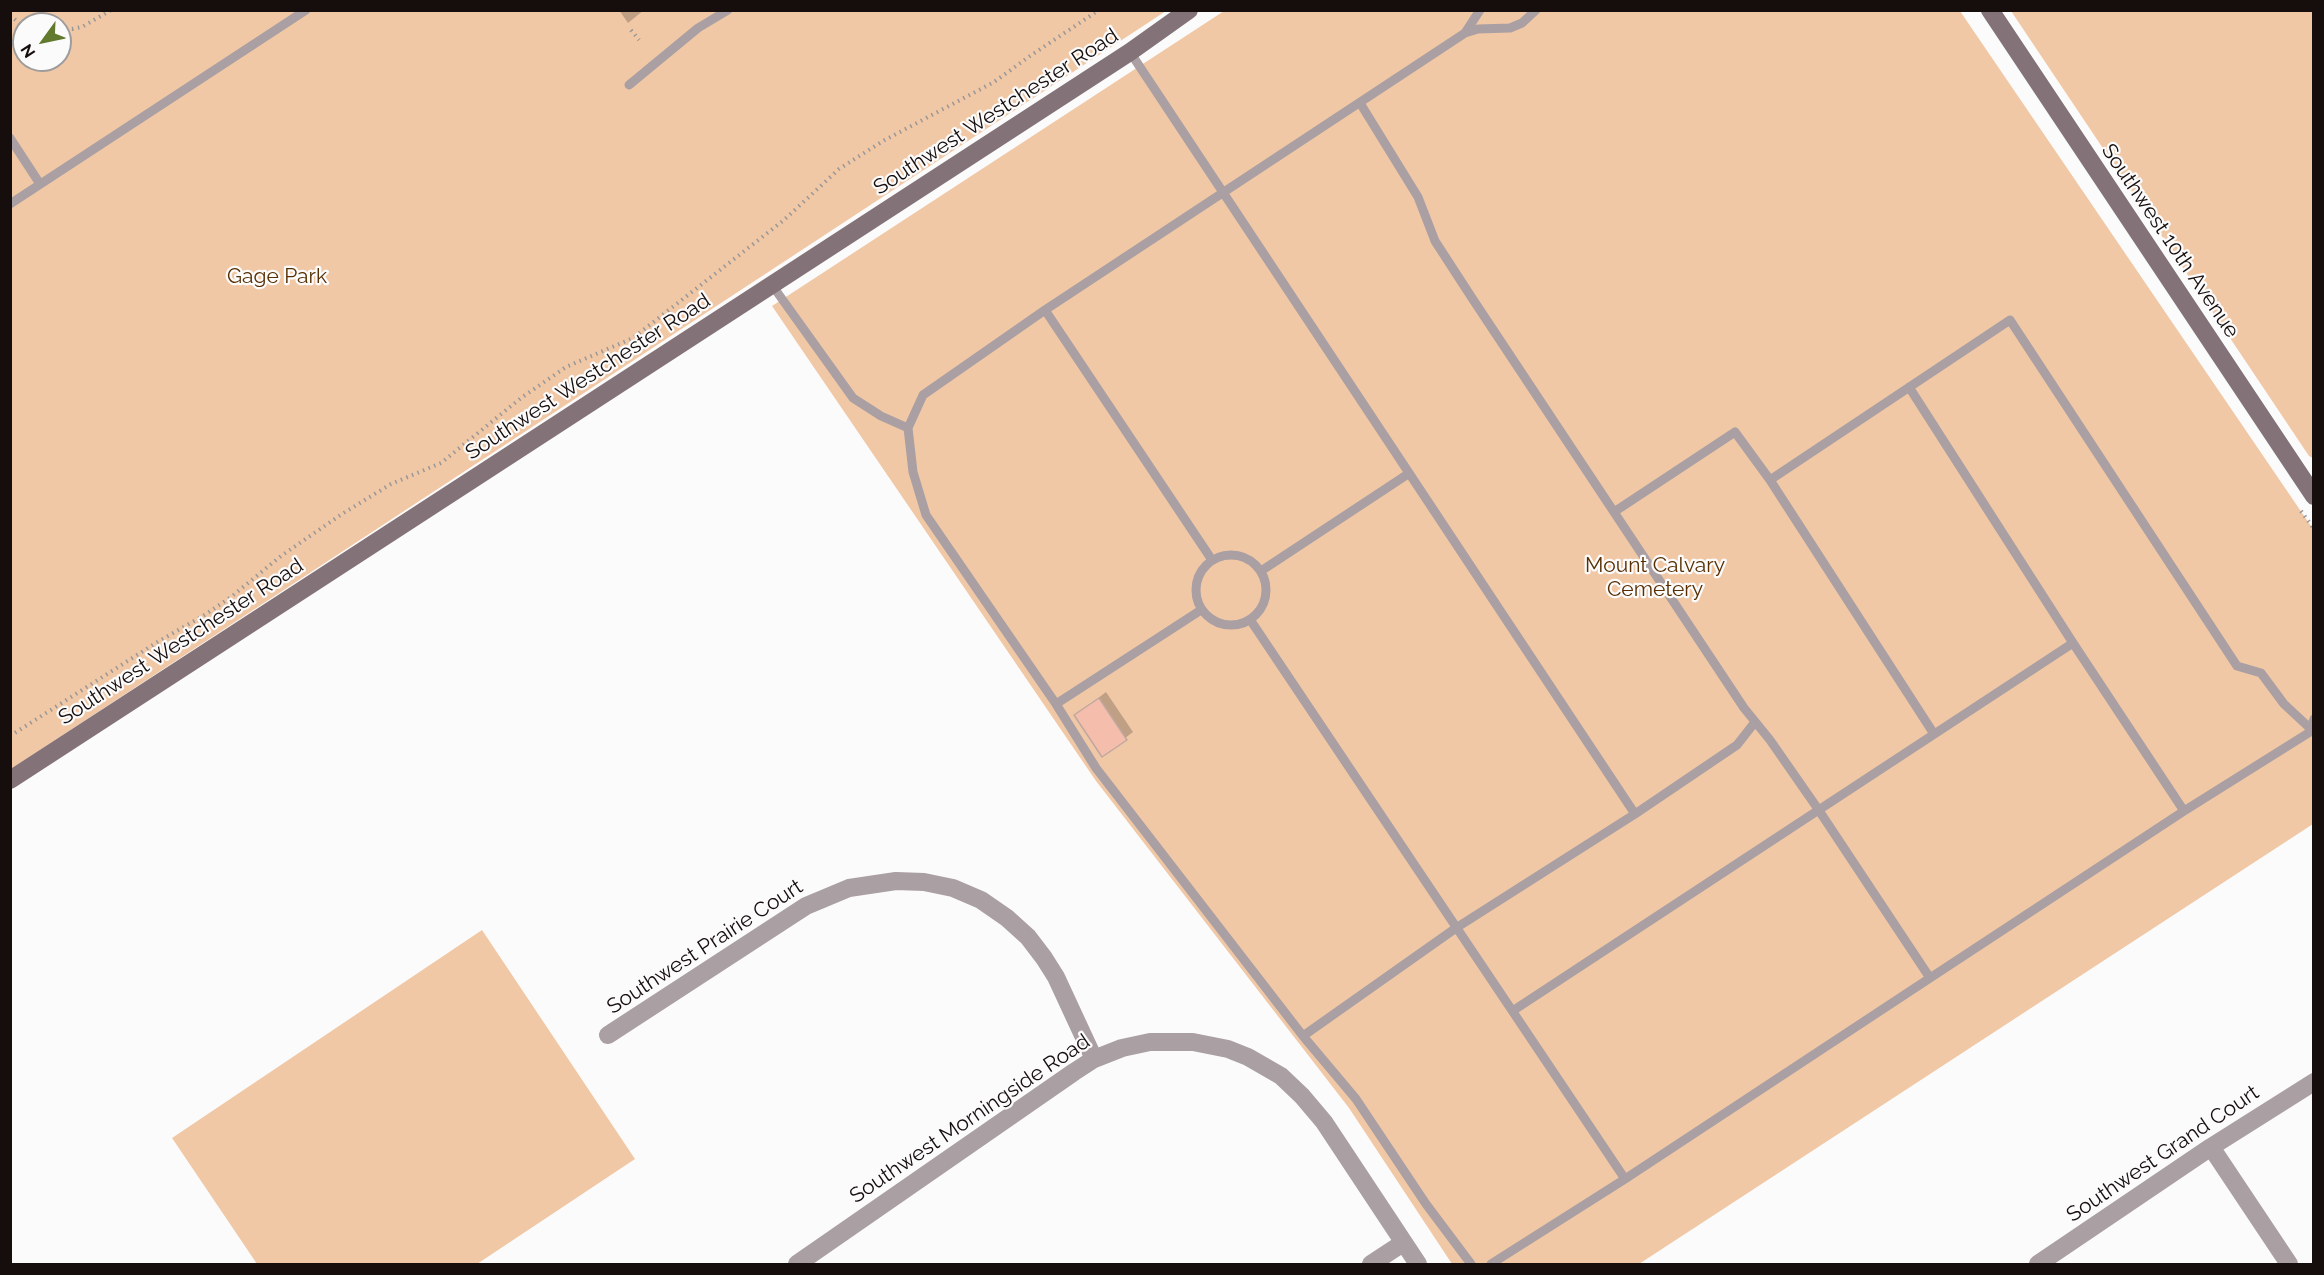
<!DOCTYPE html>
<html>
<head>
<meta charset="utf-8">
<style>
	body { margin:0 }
	#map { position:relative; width:2324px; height:1275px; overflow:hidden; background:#fbfbfb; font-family:Raleway,sans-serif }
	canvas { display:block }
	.frame { position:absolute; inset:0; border:12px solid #160d0d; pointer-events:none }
	.north { position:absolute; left:12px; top:12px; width:60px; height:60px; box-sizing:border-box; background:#fbfbfb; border:2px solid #9f9c9c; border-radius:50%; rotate:237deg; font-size:16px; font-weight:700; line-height:24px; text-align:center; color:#160d0d }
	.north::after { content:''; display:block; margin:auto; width:21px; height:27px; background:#617a2d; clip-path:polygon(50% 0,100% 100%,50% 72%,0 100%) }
</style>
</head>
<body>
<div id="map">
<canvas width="2324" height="1275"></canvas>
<div class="frame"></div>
<div class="north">N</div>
</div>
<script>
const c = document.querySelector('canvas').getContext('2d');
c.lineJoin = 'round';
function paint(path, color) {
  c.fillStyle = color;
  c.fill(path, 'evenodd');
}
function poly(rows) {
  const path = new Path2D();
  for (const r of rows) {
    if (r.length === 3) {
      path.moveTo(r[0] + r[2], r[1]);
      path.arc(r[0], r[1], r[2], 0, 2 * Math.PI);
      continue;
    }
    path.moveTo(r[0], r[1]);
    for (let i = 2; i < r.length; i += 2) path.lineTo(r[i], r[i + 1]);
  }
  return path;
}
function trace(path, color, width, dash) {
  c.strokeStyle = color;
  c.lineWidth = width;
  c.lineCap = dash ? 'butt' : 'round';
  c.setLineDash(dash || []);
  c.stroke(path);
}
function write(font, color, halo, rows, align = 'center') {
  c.font = font + ' Raleway,sans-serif';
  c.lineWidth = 4.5;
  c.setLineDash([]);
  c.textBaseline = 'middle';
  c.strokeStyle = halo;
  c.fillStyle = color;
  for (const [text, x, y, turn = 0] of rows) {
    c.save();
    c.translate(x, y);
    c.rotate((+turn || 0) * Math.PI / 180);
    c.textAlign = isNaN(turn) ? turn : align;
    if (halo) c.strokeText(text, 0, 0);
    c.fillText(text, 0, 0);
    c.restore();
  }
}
paint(poly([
	[11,11,1166,11,11,769],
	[24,24,60,24,60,60,24,60],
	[1224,11,1960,11,2313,529,2313,824,1639,1264,1452,1264,1349,1108,1096,781,772,306],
	[2011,11,2313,11,2313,458,2309,456],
	[482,930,635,1159,477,1264,257,1264,172,1138]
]), '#f1c8a6');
paint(poly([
	[619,10,644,10,628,23],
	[1106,692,1133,732,1103,755,1076,715]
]), '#0003');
const building = poly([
	[1099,698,1127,740,1102,757,1074,715,1099,698]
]);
paint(building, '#f5bdab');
trace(building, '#c0a8a0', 1.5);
trace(poly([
	[681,10,681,11],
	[10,15,24,27],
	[60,28,72,29,82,27,111,10],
	[631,30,639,40],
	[10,33,24,28],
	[2301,511,2314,529],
	[10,736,159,641,203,616,231,597,281,556,342,514,391,484,441,463,521,398,566,367,633,338,784,220,839,169,883,141,994,82,1030,56,1099,10]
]), '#9a9797', 4, [1.5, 4.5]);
trace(poly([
	[1465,33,1480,10],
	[1130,52,1635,814],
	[629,85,698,28,728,10],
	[1360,103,1418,197,1435,241,1472,298,1744,708,1770,740,1818,809,1930,978,1625,1179,1491,1264],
	[10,138,40,184],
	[10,204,306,10],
	[772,285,853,398,881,416,908,428],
	[1045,310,1212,560],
	[1909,387,2073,643,2184,811],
	[1770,480,1934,734],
	[1614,512,1735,432,1770,480,2010,320,2237,666,2261,673,2284,704,2314,732],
	[1231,590,35],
	[1261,571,1408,474],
	[1251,621,1625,1179],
	[1056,704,1201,610],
	[1930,978,2184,811,2310,732,2314,719],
	[1514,1010,2073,643],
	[1303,1036,1456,928,1635,814,1737,745,1755,722],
	[1471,1264,1426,1204,1356,1099,1303,1036,1096,768,1056,704,926,515,913,472,908,428,923,395,1045,310,1465,33,1478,29,1510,28,1522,23,1536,10]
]), '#aa9fa2', 9);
trace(poly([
	[608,1035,806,906,849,888,896,881,924,882,953,888,981,900,1007,918,1028,937,1044,958,1056,977,1094,1059],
	[2211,1147,2289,1264],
	[797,1264,1074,1072,1094,1059,1122,1048,1150,1042,1193,1042,1228,1049,1248,1057,1281,1076,1302,1096,1324,1122,1418,1264],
	[1371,1264,1403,1243],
	[2038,1264,2211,1147,2314,1082]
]), '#aa9fa2', 18);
trace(poly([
	[1990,10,2314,496],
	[10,780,1130,52,1189,10]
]), '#837378', 18);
write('21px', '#160d0d', '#fbfbfb', [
	["Southwest Westchester Road",996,112,-33],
	["Southwest 10th Avenue",2170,241,56],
	["Southwest Westchester Road",588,377,-33],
	["Southwest Westchester Road",181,642,-33],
	["Southwest Prairie Court",705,947,-33],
	["Southwest Morningside Road",970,1119,-34],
	["Southwest Grand Court",2163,1154,-34]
]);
write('21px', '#582f02', '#fbfbfb', [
	["Gage Park",277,277],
	["Mount Calvary",1655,566],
	["Cemetery",1655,590]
]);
</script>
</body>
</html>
